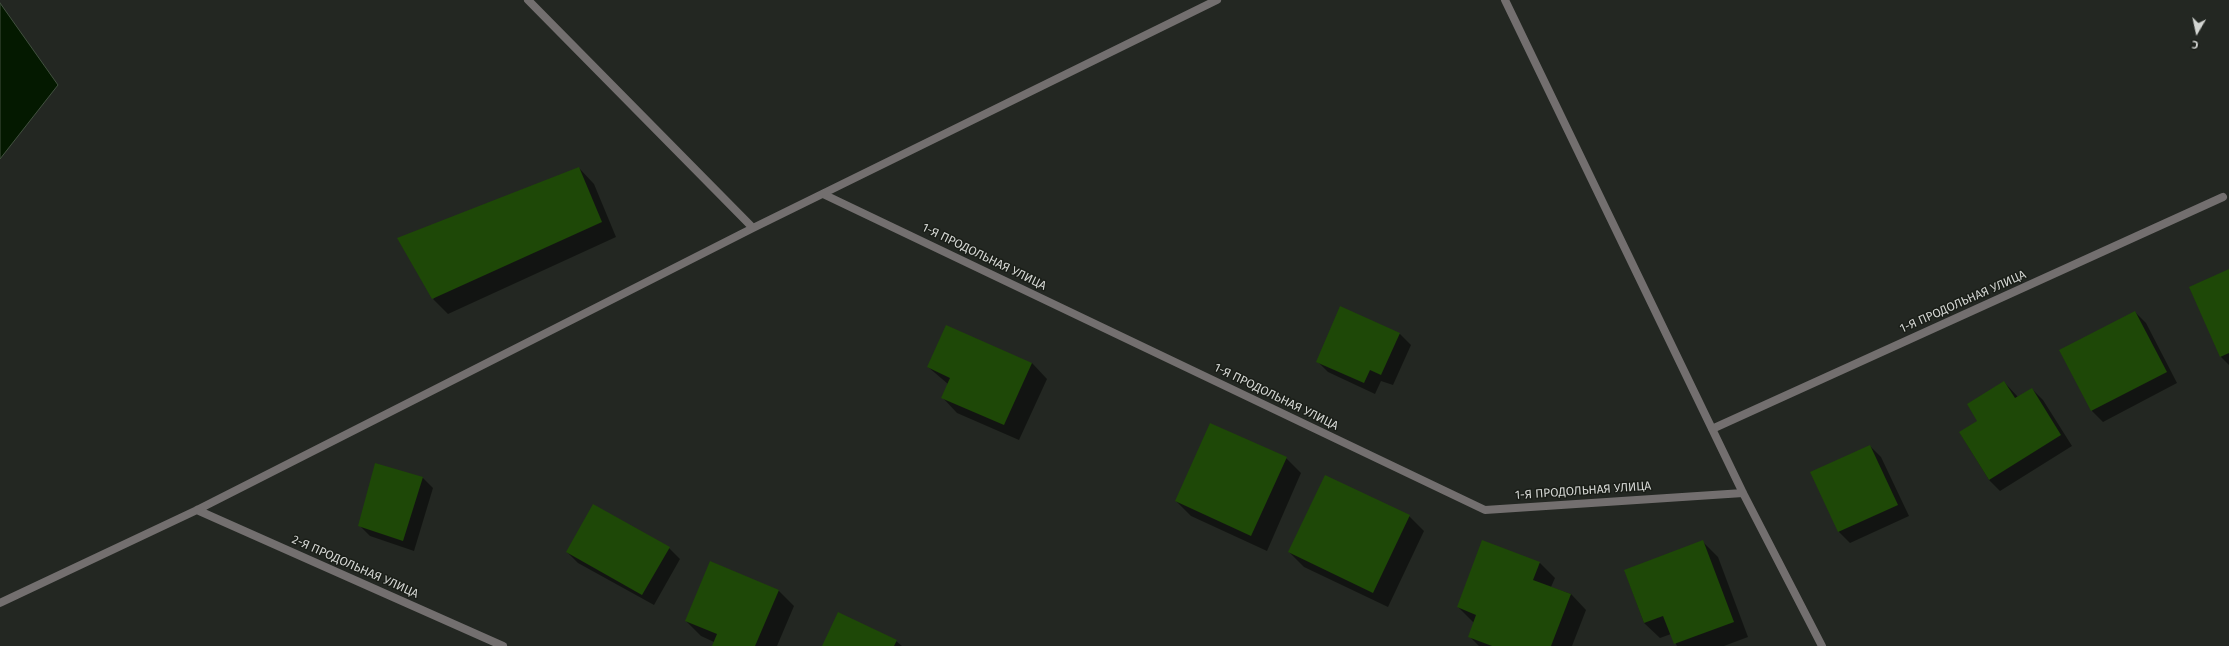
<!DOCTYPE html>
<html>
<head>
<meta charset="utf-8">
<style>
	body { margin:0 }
	#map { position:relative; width:2229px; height:646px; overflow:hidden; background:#232722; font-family:"Fira Sans",sans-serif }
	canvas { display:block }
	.north { position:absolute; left:2177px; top:12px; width:40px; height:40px; -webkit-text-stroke:3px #1a1e18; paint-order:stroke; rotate:189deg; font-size:11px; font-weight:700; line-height:16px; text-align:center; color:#d3d5d2 }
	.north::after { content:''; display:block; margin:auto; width:14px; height:18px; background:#d3d5d2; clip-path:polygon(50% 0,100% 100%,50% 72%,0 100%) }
</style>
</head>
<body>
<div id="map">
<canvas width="2229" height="646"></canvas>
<div class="north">С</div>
</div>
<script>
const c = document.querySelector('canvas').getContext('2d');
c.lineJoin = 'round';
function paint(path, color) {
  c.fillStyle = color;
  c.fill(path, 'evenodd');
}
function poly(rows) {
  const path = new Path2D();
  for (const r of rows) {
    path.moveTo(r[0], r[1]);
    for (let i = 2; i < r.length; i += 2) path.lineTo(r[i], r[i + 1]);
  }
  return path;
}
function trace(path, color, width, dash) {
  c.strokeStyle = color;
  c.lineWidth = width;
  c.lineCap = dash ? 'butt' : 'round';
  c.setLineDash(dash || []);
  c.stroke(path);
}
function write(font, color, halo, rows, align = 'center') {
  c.font = font + ' "Fira Sans",sans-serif';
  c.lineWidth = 3;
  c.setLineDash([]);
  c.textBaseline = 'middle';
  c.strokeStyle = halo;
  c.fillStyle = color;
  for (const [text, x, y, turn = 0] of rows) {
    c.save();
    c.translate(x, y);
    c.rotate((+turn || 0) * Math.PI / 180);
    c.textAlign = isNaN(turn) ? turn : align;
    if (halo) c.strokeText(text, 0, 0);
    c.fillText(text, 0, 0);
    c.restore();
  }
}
const water = poly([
	[0,3,58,85,0,159,0,3]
]);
paint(water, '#041900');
trace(water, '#42513f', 1);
paint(poly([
	[579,168,594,184,616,237,448,314,433,299],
	[2229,271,2229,365,2221,357,2190,288],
	[1341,308,1400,334,1411,345,1393,385,1381,381,1375,394,1328,372,1317,361],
	[2135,312,2146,323,2177,383,2103,422,2092,411,2061,351],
	[1032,363,1047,379,1019,440,957,413,942,397,948,384,928,367],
	[2004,382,2018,397,2032,389,2043,400,2072,446,2000,491,1989,480,1960,433,1979,421],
	[1870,446,1881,457,1909,516,1850,543,1839,532,1811,473],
	[1286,458,1301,473,1267,551,1191,516,1176,501],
	[422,477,433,488,414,551,370,536,359,525],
	[1409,516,1424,531,1388,607,1304,567,1289,552],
	[1483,542,1540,563,1555,578,1551,587,1571,594,1586,610,1572,646,1479,646,1469,636,1474,623,1458,607],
	[1703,542,1718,557,1748,637,1724,646,1677,646,1671,634,1660,638,1644,623,1625,571],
	[669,548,680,559,654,605,578,563,567,552],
	[711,562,779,591,794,606,777,646,713,646,714,642,701,636,686,621],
	[896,641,902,646,823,646]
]), '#0007');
paint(poly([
	[579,167,602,222,432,299,397,238],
	[2229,269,2229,353,2220,357,2189,287],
	[1340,306,1400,333,1381,375,1370,370,1364,383,1316,362],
	[2135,311,2167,372,2091,411,2059,350],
	[946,325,1032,363,1004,425,941,398,950,378,927,367],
	[2004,381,2015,398,2032,388,2061,435,1989,480,1959,432,1977,421,1967,404],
	[1210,423,1287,457,1251,536,1175,501],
	[1870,445,1898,505,1838,532,1810,472],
	[375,463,423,477,403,541,358,526],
	[1325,475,1410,515,1373,593,1288,552],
	[593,504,670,547,642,595,566,552],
	[1482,540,1540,562,1533,580,1571,594,1551,646,1492,646,1468,637,1476,615,1457,607],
	[1703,540,1734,622,1674,644,1663,616,1644,623,1624,570],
	[710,561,779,590,755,646,712,646,717,634,685,621],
	[838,612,897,640,894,646,822,646]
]), '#1e4807');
trace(poly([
	[528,0,753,228],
	[1505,0,1743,493,1822,646],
	[823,194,1485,510,1743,493],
	[1712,429,2223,197],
	[197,510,503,646],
	[0,603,197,510,753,228,1217,0]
]), '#736f6f', 8);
write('12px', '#d3d5d2', '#1a1e18', [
	["1-Я ПРОДОЛЬНАЯ УЛИЦА",984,257,26],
	["1-Я ПРОДОЛЬНАЯ УЛИЦА",1963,302,-24],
	["1-Я ПРОДОЛЬНАЯ УЛИЦА",1276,397,26],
	["1-Я ПРОДОЛЬНАЯ УЛИЦА",1583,491,-4],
	["2-Я ПРОДОЛЬНАЯ УЛИЦА",355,567,24]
]);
</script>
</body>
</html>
